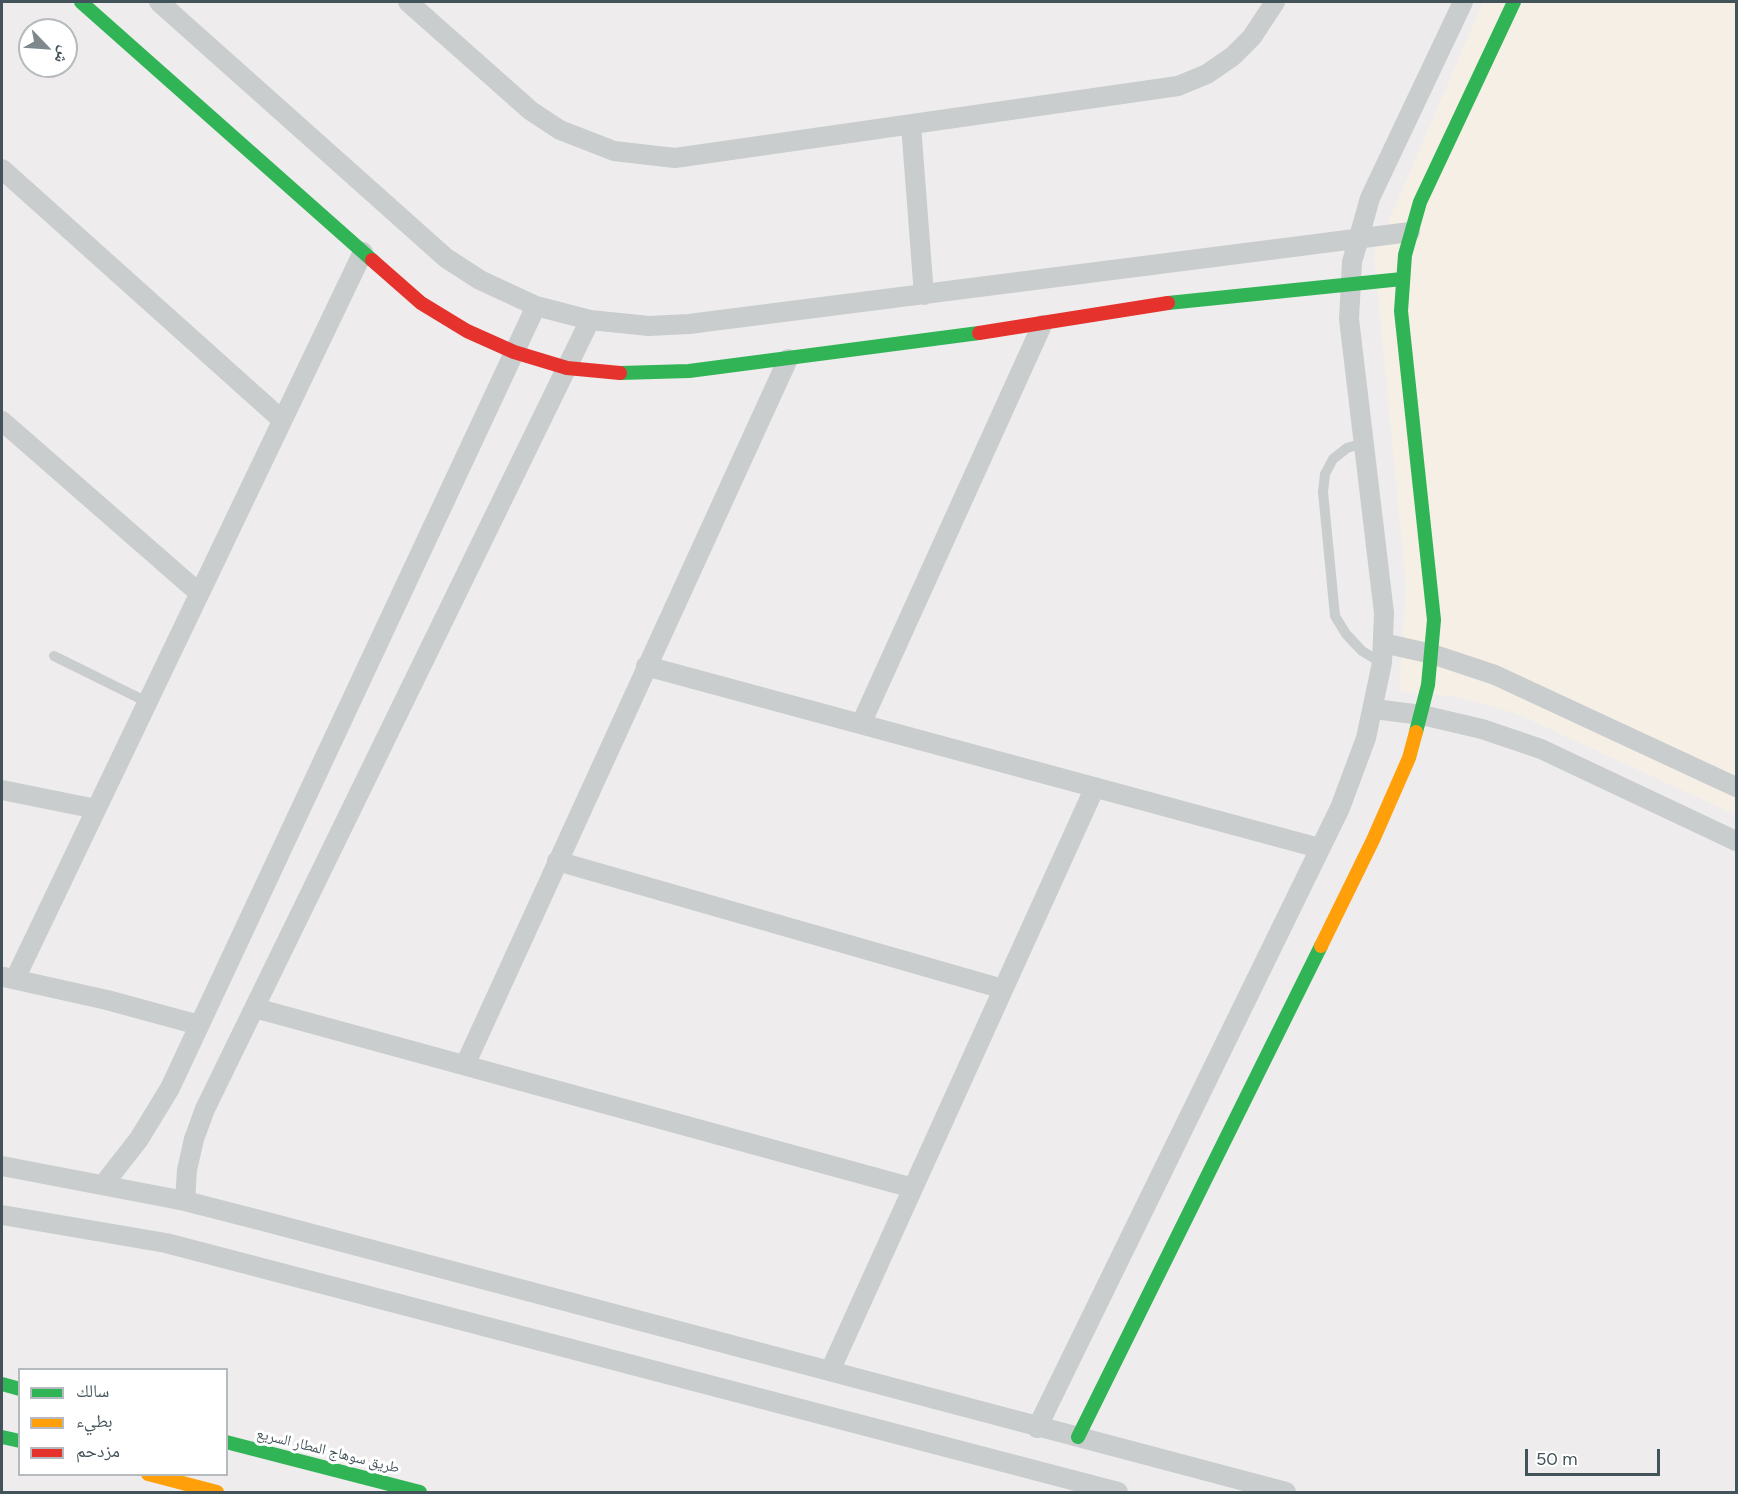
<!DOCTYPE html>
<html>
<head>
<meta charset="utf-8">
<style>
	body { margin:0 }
	#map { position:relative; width:1738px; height:1494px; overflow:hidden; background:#eeeced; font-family:Figtree,"Noto Naskh Arabic",sans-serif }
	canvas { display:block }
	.frame { position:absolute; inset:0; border:3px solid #43535a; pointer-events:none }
	.legend { position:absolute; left:18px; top:1368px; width:210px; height:108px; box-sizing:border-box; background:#fff; border:2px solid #b4babd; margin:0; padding:8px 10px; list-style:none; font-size:18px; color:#43535a }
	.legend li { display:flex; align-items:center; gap:12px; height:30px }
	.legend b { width:30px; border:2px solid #b4babd }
	.north { position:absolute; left:18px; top:18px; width:60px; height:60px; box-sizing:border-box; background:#fff; border:2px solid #b4babd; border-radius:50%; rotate:115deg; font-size:16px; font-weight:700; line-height:24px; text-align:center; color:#43535a }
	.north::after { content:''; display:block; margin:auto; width:21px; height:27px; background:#7f898d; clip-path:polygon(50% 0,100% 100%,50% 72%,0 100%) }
	.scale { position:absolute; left:1525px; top:1449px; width:135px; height:27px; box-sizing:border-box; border:3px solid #43535a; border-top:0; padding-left:8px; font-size:18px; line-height:21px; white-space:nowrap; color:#43535a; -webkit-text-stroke:4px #fff; paint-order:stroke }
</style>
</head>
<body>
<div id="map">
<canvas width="1738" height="1494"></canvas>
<div class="frame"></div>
<ul class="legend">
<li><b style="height:8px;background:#30b455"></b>سالك</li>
<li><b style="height:8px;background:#ff9f0a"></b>بطيء</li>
<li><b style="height:8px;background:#e5322d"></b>مزدحم</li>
</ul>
<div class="north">ش</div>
<div class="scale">50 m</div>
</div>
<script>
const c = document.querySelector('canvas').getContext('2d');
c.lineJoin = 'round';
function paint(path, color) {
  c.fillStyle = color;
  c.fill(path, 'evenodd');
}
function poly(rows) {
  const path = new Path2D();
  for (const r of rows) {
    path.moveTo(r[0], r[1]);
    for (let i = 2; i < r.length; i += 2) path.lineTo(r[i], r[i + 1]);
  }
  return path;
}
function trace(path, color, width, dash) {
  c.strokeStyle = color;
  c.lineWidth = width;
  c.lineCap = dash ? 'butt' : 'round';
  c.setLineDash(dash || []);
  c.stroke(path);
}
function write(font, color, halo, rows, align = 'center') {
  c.font = font + ' Figtree,"Noto Naskh Arabic",sans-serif';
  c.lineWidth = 6;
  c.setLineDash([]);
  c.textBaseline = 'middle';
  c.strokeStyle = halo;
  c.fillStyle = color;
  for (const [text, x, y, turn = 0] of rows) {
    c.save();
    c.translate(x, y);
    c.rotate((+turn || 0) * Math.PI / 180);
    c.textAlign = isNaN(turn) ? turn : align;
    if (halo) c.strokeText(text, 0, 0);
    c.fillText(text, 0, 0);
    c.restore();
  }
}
paint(poly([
	[1483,2,1736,2,1736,815,1515,713,1457,697,1399,691,1406,587,1374,255]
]), '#f6efe6');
trace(poly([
	[1364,443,1347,448,1333,459,1325,474,1323,492,1335,616,1346,634,1362,651,1382,663],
	[54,656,147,702]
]), '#c9cdce', 10);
trace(poly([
	[159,2,446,258,480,280,536,306,590,320,649,326,689,324,1410,232],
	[408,2,531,111,560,130,614,151,675,158,1178,86,1207,74,1233,56,1252,37,1275,2],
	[911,125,924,295],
	[2,169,282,420],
	[2,421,199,593],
	[1383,643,1432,654,1495,675,1736,787],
	[646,666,1319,848],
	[1374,709,1422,715,1482,729,1541,749,1736,841],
	[861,724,1042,325],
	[2,790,96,809],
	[557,861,1003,989],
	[4,977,107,1000,199,1025],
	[15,979,363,252],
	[255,1008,913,1188],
	[465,1065,788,359],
	[2,1166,185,1201,267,1222,1286,1492],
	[103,1185,139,1139,170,1088,536,306],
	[185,1201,187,1170,194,1139,205,1109,590,320],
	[2,1215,166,1243,1118,1492],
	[830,1371,1095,787],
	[1037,1428,1340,808,1366,738,1382,663,1384,613,1349,319,1352,262,1370,198,1463,2]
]), '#c9cdce', 20);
trace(poly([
	[81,2,372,260],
	[1168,303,1402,279],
	[620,373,689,371,979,333],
	[1416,732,1428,685,1434,620,1401,311,1405,255,1420,202,1514,2],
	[2,1384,20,1389],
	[2,1437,20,1441],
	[1078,1437,1321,946],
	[226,1442,420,1492]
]), '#30b455', 14);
trace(poly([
	[1321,946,1373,840,1409,758,1416,732],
	[148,1474,217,1492]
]), '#ff9f0a', 14);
trace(poly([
	[372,260,421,303,467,331,514,352,567,368,620,373],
	[979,333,1168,303]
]), '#e5322d', 14);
write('15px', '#43535a', '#fff', [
	["طريق سوهاج المطار السريع",328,1451,14]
]);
</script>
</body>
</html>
